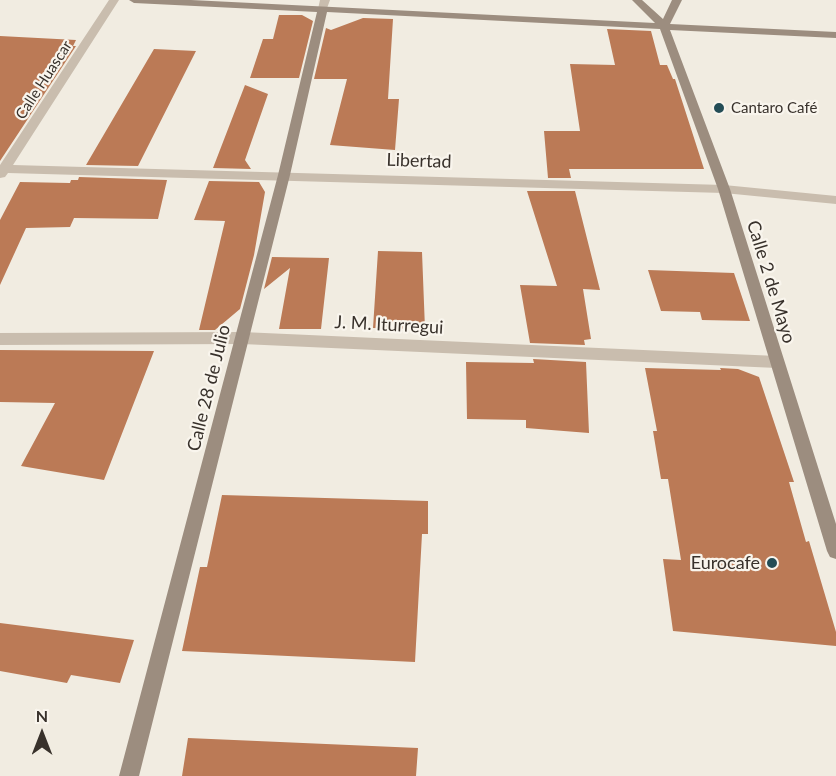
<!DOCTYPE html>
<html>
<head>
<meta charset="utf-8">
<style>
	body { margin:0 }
	#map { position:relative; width:836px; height:776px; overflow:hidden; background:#f1ece1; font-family:Lato,sans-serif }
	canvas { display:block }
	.north { position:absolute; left:12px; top:704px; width:60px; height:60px; -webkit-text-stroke:4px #f9f5ed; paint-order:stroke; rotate:0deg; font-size:16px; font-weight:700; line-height:24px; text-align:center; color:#38312b }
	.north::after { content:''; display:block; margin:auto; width:21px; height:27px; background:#38312b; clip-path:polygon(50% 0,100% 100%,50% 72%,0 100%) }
</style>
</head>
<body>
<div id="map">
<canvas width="836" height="776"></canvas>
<div class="north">N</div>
</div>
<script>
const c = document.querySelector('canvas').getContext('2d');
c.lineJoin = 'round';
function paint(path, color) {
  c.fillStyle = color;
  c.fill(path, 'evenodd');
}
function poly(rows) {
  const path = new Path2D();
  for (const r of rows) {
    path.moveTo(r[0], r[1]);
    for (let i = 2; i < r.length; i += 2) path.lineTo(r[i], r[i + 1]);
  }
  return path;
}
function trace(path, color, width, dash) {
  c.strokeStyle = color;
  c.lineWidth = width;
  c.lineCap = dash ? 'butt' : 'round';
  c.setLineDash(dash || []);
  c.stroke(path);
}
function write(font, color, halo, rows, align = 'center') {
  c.font = font + ' Lato,sans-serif';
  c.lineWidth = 4.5;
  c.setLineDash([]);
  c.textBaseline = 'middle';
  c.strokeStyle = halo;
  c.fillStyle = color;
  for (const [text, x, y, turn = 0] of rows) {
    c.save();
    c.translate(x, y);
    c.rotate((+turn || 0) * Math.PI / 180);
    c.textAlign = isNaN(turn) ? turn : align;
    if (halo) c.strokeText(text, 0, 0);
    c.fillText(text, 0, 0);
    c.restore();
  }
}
paint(poly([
	[279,15,302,15,313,21,299,78,250,78,263,39,273,39],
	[363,18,393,19,388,99,399,99,395,150,330,145,347,79,314,79,326,28,331,30],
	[607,29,651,31,660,65,667,65,673,79,675,79,704,169,569,169,571,178,548,178,544,131,580,131,570,64,615,65],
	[0,36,76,40,73,46,76,46,0,161],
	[154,49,196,51,138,166,86,165],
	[245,85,268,94,245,160,251,169,213,168],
	[79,177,167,180,158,219,74,218,70,227,26,228,0,285,0,220,20,182,70,183,71,180,78,180],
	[209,181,259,182,265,192,254,255,240,309,215,330,199,330,225,221,194,220],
	[527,191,575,191,600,290,583,289,591,339,584,340,585,345,530,343,520,285,557,286],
	[378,251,422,252,425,329,373,328],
	[272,257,329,258,321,329,279,329,290,268,264,289],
	[648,270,734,273,750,321,702,320,700,312,661,311],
	[0,350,154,351,104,480,21,466,55,403,0,402],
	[533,359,586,362,589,433,526,428,526,420,467,419,466,362,534,363],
	[645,368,721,370,720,368,738,369,759,377,794,482,789,482,806,542,809,541,836,632,836,646,673,631,663,559,681,560,668,479,661,479,653,431,657,431],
	[222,495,428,501,428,534,422,534,415,662,182,651,200,567,207,567],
	[0,623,134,640,120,683,71,675,67,683,0,671],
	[188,738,418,748,416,776,182,776]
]), '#bb7a56');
paint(poly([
	[109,0,119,0,13,165,724,185,836,196,836,204,724,193,8,173,5,177,0,178,0,165,109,0],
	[320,0,330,0,326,11,318,9,320,0],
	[242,332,777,356,782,358,784,362,782,366,777,368,242,344,0,345,0,333,242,332]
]), '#c9bdae');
paint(poly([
	[129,0,191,0,655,23,632,0,642,0,663,19,672,0,682,0,670,24,836,32,836,38,670,30,730,189,836,524,836,559,830,557,827,551,718,189,660,29,327,12,290,175,139,776,119,776,278,175,317,12,134,3,129,0]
]), '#9c8d7f');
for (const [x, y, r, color] of [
	[719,108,6,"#244d56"],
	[772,563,6,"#244d56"]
]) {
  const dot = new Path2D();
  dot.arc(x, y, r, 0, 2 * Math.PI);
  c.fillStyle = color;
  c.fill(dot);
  trace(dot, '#f9f5ed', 2);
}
write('15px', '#38312b', '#f9f5ed', [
	["Calle Huascar",44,80,-57]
]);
write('15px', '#38312b', '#f9f5ed', [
	["Cantaro Café",731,108]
], 'left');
write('18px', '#38312b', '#f9f5ed', [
	["Libertad",419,161,2],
	["Calle 2 de Mayo",771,282,73],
	["J. M. Iturregui",389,325,3],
	["Calle 28 de Julio",209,388,-76]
]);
write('18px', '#38312b', '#f9f5ed', [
	["Eurocafe",760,563]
], 'right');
</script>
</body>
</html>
